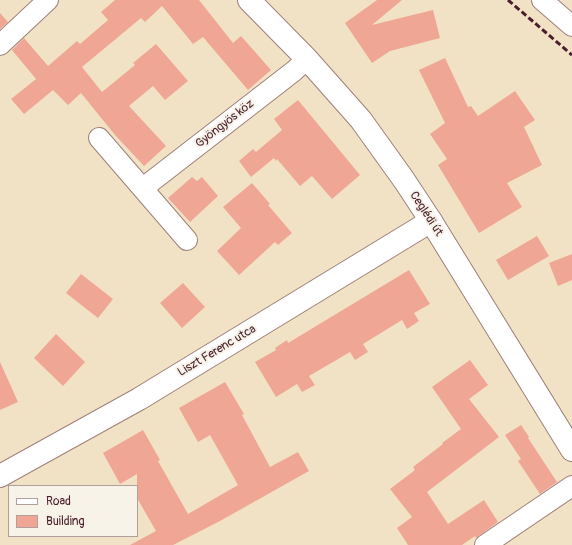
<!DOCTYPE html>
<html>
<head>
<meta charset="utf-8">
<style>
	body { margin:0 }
	#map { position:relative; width:572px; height:545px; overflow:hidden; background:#f1e2c6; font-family:Pangolin,sans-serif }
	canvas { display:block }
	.legend { position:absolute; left:8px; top:485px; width:130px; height:52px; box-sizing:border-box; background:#f7f3e8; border:1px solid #b29e9c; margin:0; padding:5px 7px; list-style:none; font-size:12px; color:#4a1f2b }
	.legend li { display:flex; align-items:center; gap:8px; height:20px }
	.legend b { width:20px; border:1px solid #b29e9c }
</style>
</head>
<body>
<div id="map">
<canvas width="572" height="545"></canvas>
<ul class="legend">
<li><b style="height:5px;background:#fff"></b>Road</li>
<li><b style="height:11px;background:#f0a694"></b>Building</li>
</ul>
</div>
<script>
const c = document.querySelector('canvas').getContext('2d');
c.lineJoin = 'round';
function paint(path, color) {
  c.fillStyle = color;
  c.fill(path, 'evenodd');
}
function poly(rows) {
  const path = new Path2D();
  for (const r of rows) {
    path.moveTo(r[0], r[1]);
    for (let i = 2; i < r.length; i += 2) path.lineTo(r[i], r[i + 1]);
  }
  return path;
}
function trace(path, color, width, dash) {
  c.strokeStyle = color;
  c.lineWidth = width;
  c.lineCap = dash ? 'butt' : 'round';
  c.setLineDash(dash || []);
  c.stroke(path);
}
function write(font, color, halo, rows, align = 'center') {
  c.font = font + ' Pangolin,sans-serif';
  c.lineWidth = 4;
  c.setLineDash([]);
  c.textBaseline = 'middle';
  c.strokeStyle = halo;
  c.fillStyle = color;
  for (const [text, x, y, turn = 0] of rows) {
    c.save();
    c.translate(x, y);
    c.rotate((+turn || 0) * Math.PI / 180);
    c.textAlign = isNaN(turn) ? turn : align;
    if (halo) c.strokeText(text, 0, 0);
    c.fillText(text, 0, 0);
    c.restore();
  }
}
paint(poly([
	[115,0,199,0,233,43,241,36,271,70,248,90,203,37,193,44,162,6,145,22,141,18,82,67,102,92,135,65,133,63,156,44,188,81,165,100,153,86,129,106,166,146,144,166,115,135,81,93,68,105,53,90,24,114,11,99,36,79,12,50,24,38,48,66,77,41,80,44,108,20,101,12],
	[377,0,402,0,372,25,433,10,440,38,390,51,372,63,345,23],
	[0,13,8,22,0,29],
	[445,58,468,107,471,106,478,116,515,91,535,120,524,127,542,165,507,183,522,207,479,233,438,165,447,159,430,134,445,123,419,70],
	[298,100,360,175,332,199,312,176,300,186,277,159,276,161,274,158,251,177,239,161,253,149,256,152,282,130,274,119],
	[192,177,197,181,202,177,218,196,190,222,168,198],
	[252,183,270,204,268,205,292,233,278,245,275,242,239,275,217,251,241,228,223,207],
	[537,236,549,256,508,280,496,260],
	[572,254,572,280,558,286,549,263],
	[409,270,430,304,414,313,419,321,407,329,402,320,363,344,368,352,355,360,350,352,309,376,315,385,302,392,297,384,276,397,255,362,276,350,275,348,287,340,288,343],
	[81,274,113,299,98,318,66,293],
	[183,283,205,307,182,328,160,303],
	[56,334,85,362,63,386,34,358],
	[470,360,488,385,469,399,499,437,427,492,448,524,484,500,498,522,476,538,475,536,462,545,408,545,397,528,412,517,390,489,415,470,413,467,443,444,442,443,461,429,432,387],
	[0,362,18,402,0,410],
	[225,382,244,414,242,415,270,467,298,452,309,471,220,521,173,545,130,545,156,531,137,498,137,474,120,484,103,453,143,430,160,460,158,461,188,514,238,485,210,435,198,442,179,408],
	[521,425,529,437,528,438,557,482,540,494,518,461,521,459,505,435]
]), '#f0a694');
const street = poly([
	[542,0,572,26],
	[0,45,48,0],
	[99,138,187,240],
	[143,188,294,71,307,59],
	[485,545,572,486]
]);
const secondary = poly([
	[0,476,139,399,431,221]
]);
const primary = poly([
	[249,0,307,59,361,120,404,180,431,221,572,450]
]);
trace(street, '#9e8078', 22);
trace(secondary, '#9e8078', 24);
trace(primary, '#9e8078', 24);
trace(street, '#fff', 20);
trace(secondary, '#fff', 22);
trace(primary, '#fff', 22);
trace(poly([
	[508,0,572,55]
]), '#4a1f2b', 3, [6, 3]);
write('12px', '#4a1f2b', '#f7f3e8', [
	["Gyöngyös köz",225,124,-38],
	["Ceglédi út",426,214,57],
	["Liszt Ferenc utca",217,351,-31]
]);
</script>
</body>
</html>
